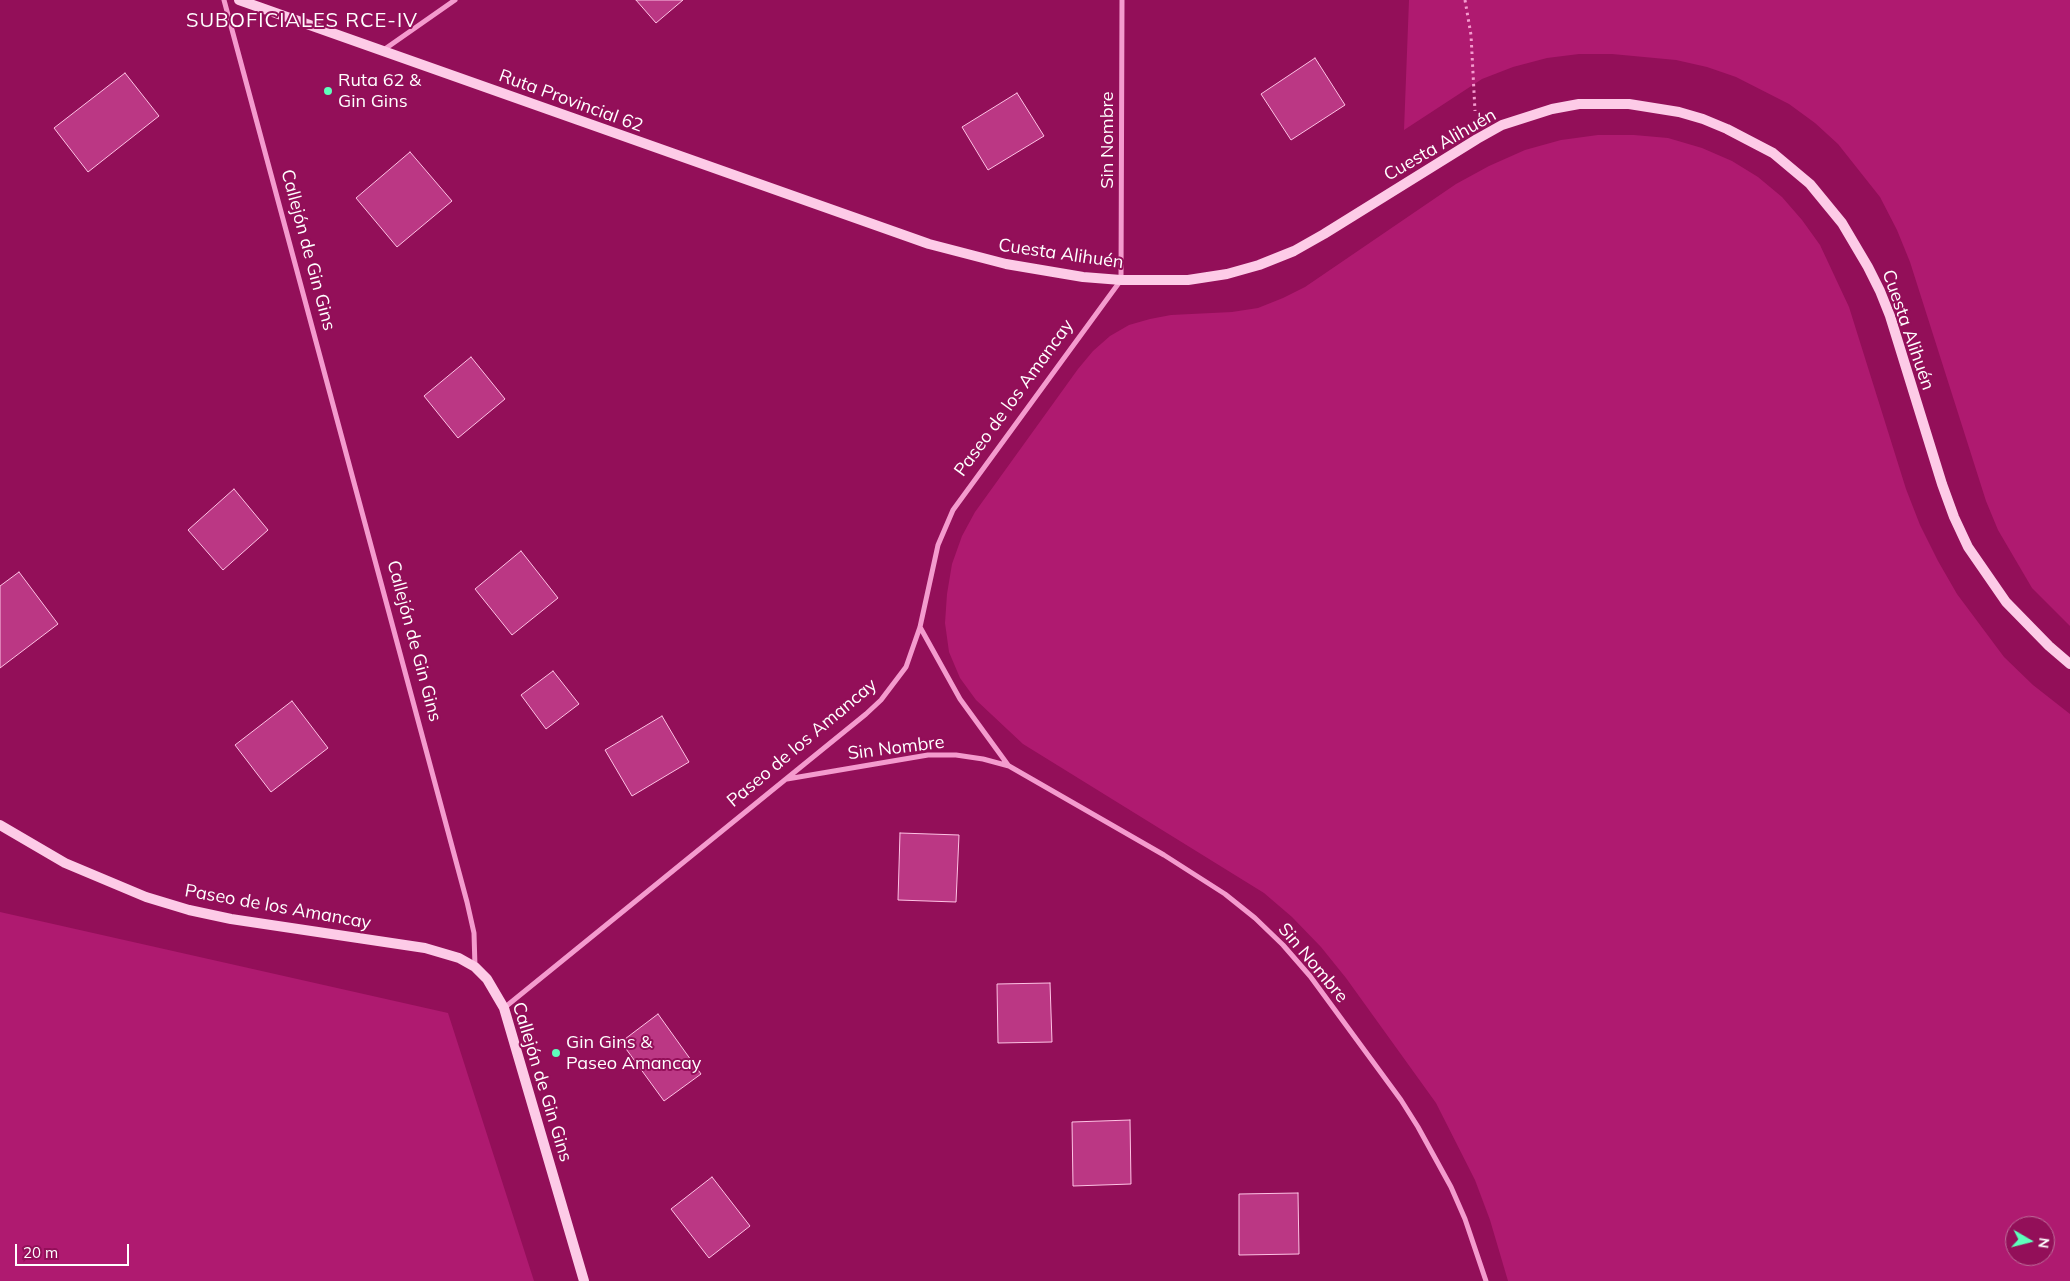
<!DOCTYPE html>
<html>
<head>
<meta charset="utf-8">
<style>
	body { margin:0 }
	#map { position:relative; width:2070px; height:1281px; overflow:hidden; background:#930f59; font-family:Mulish,sans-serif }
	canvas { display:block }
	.north { position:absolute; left:2005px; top:1216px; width:50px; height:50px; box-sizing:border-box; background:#930f59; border:1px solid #be6f9b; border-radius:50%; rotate:98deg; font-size:14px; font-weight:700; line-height:20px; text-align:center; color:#fff }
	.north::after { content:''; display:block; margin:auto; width:18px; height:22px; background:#5effbc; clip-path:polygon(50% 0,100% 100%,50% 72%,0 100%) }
	.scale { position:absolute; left:15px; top:1244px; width:114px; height:22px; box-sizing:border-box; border:2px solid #fff; border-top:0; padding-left:6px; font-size:15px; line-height:18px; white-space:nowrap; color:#fff; -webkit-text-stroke:4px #930f59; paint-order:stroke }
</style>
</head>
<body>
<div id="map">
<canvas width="2070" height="1281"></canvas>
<div class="north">N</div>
<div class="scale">20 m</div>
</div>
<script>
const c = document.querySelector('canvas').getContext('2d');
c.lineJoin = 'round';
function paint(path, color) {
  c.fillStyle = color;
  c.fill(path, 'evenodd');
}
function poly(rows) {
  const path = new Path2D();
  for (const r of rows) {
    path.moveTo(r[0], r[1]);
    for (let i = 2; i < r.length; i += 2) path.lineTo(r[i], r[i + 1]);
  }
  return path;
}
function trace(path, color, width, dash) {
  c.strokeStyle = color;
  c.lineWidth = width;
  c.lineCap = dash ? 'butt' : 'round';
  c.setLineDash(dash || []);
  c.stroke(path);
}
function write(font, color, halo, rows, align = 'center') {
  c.font = font + ' Mulish,sans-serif';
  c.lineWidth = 4;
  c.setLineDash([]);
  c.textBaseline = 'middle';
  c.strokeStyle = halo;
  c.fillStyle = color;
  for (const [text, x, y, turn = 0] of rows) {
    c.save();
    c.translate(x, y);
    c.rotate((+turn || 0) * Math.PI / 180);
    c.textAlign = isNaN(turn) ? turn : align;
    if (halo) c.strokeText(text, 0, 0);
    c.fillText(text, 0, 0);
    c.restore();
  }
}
paint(poly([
	[1409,0,2070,0,2070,626,2032,588,1998,530,1986,501,1910,262,1897,230,1880,197,1838,144,1815,123,1789,104,1736,77,1707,67,1676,60,1612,54,1579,54,1547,58,1513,67,1482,79,1404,130],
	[1598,135,1634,135,1668,138,1702,148,1732,161,1758,177,1782,197,1802,220,1820,245,1849,307,1906,489,1920,525,1938,561,1957,594,2004,657,2033,685,2070,714,2070,1281,1508,1281,1490,1220,1475,1180,1436,1103,1346,978,1321,947,1292,917,1264,893,1023,744,976,700,960,678,949,652,945,623,947,594,952,564,962,536,975,512,1078,369,1093,351,1110,336,1129,325,1150,319,1171,315,1232,312,1258,308,1283,298,1305,287,1456,184,1489,166,1525,150,1561,140],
	[2015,1226,2045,1226,2045,1256,2015,1256],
	[0,912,448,1013,534,1281,0,1281]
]), '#af1a70');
const building = poly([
	[636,0,683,0,656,23,636,0],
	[1315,58,1345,105,1291,140,1261,94,1315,58],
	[125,73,159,116,88,172,54,128,125,73],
	[1017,93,1044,136,988,170,962,127,1017,93],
	[410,152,452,201,397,247,356,198,410,152],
	[471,357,505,399,458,438,424,396,471,357],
	[234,489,268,530,223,570,188,530,234,489],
	[521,551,558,598,512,635,475,589,521,551],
	[19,572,58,624,0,668,0,586,19,572],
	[553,671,579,704,546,729,521,695,553,671],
	[292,701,328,748,271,792,235,745,292,701],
	[662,716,689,762,632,796,605,750,662,716],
	[900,833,959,835,956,902,898,900,900,833],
	[1050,983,1052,1042,998,1043,997,984,1050,983],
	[658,1014,701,1074,664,1101,621,1042,658,1014],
	[1130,1120,1131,1184,1073,1186,1072,1122,1130,1120],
	[712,1177,750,1226,709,1258,671,1209,712,1177],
	[1298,1193,1299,1254,1239,1255,1239,1194,1298,1193]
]);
paint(building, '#bb3784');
trace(building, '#fec3e5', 1);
trace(poly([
	[1465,0,1471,35,1475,111]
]), '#f49bce', 3, [2.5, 4]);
trace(poly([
	[224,0,467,902,474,933,475,967],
	[382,51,455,0],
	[920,627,960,699,1008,765],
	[787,779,928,755,956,755,983,759,1009,766,1164,855,1225,894,1255,918,1283,945,1310,976,1401,1100,1418,1127,1451,1187,1465,1219,1486,1281],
	[504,1008,866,714,881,700,906,667,920,627,938,545,953,510,1121,280,1122,0]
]), '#f49bce', 5);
trace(poly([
	[239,0,929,244,1006,264,1083,277,1121,280,1188,280,1227,274,1259,265,1294,251,1324,234,1477,139,1502,125,1552,109,1579,104,1629,104,1679,112,1703,119,1727,129,1773,153,1810,184,1842,223,1868,267,1880,291,1890,316,1942,484,1954,517,1968,547,2006,602,2049,646,2070,664],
	[0,825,65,863,146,897,189,910,231,919,425,948,459,958,475,967,487,979,504,1008,584,1281]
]), '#fdcbe7', 10);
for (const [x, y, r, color] of [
	[328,91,5,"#5effbc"],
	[556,1053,5,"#5effbc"]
]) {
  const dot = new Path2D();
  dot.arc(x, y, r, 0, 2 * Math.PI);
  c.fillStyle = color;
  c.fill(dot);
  trace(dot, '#930f59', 2);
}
write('18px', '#fff', '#930f59', [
	["Ruta 62 &",338,81],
	["Gin Gins",338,102],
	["Gin Gins &",566,1043],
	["Paseo Amancay",566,1064]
], 'left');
write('18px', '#fff', '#930f59', [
	["Ruta Provincial 62",571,101,20],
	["Sin Nombre",1108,140,-90],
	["Cuesta Alihuén",1440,145,-30],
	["Callejón de Gin Gins",308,250,75],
	["Cuesta Alihuén",1061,254,8],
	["Cuesta Alihuén",1908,330,71],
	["Paseo de los Amancay",1014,398,-54],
	["Callejón de Gin Gins",414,641,75],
	["Paseo de los Amancay",802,743,-40],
	["Sin Nombre",896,748,-7],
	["Paseo de los Amancay",278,907,10],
	["Sin Nombre",1313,963,50],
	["Callejón de Gin Gins",542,1082,73]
]);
c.letterSpacing = '1px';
write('20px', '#fff', '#930f59', [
	["SUBOFICIALES RCE-IV",302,21]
]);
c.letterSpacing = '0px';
</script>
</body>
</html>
